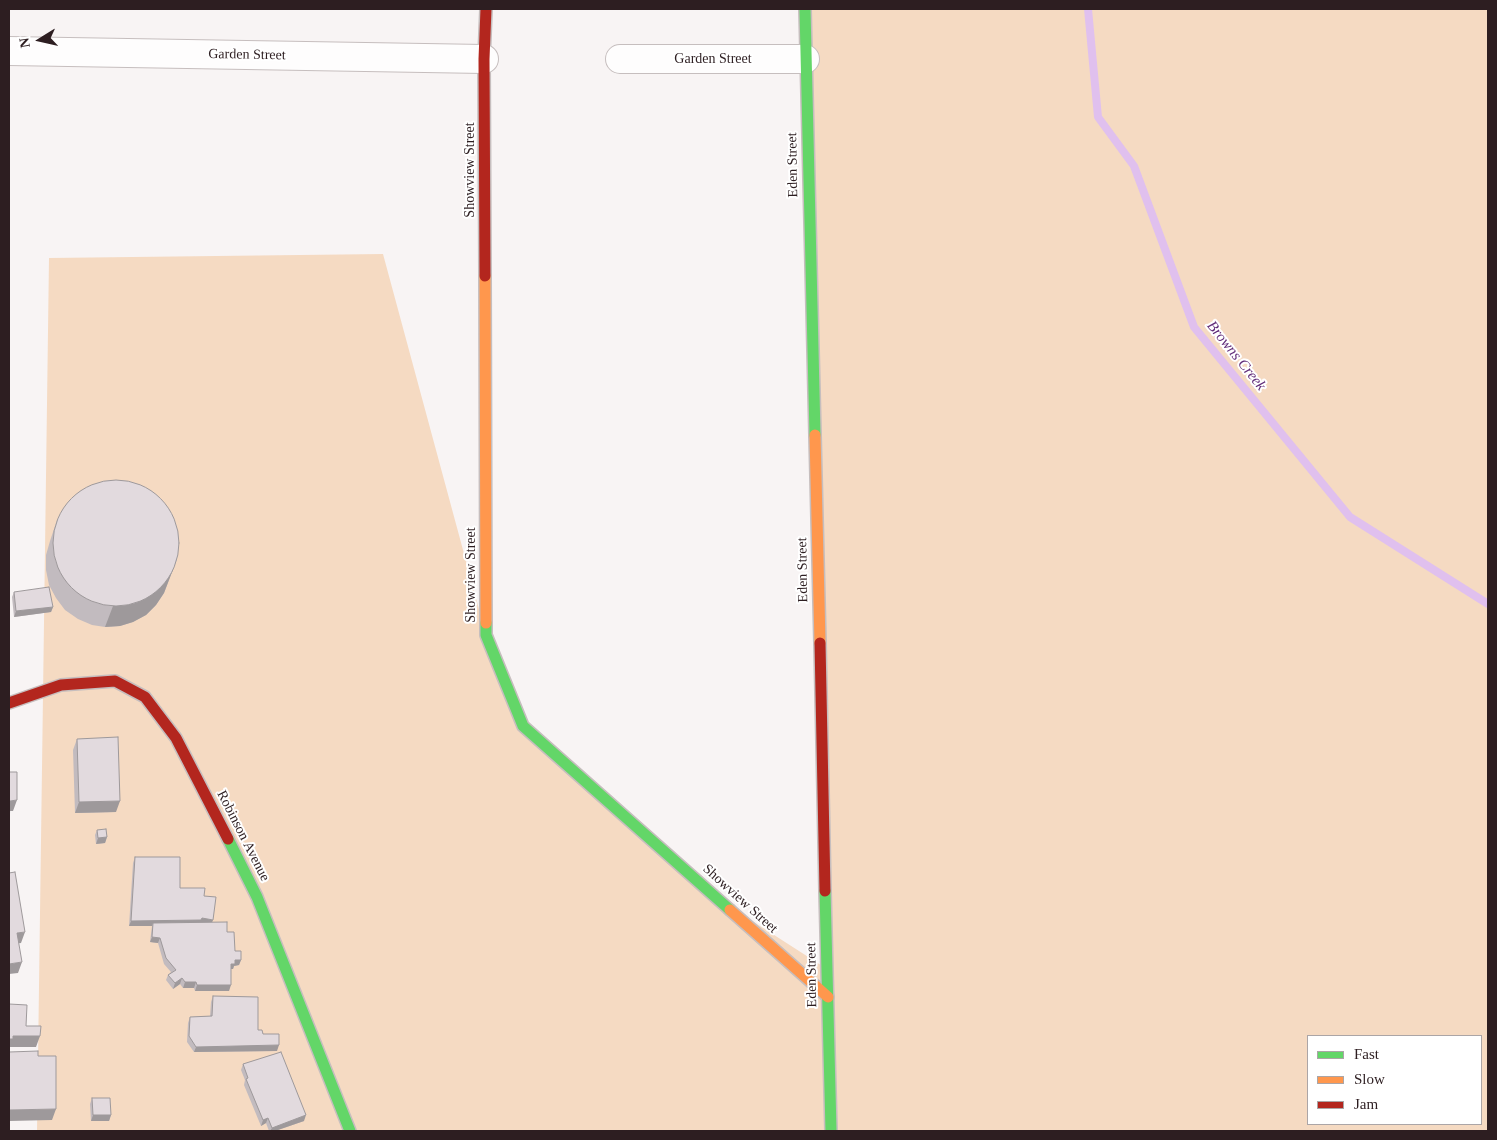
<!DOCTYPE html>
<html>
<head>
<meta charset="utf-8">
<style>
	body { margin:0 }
	#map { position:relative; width:1497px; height:1140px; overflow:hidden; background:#f8f4f4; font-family:Georgia,serif }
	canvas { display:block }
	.frame { position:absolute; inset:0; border:10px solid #2d1e21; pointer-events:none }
	.legend { position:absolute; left:1307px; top:1035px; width:175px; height:90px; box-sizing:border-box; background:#fff; border:1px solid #aba5a6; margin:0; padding:6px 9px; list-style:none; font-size:15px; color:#2d1e21 }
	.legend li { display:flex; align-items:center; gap:10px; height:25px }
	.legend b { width:25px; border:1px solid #aba5a6 }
	.north { position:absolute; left:15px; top:15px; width:50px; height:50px; -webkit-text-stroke:4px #fff; paint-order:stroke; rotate:260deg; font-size:14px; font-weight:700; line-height:20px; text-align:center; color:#2d1e21 }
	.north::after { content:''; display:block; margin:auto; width:18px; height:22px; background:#2d1e21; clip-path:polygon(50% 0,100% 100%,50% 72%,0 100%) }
</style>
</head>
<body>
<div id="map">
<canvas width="1497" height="1140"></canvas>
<div class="frame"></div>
<ul class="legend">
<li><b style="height:6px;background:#63d668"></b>Fast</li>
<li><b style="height:6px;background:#ff974d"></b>Slow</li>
<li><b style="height:6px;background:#b3261e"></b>Jam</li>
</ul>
<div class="north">N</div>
</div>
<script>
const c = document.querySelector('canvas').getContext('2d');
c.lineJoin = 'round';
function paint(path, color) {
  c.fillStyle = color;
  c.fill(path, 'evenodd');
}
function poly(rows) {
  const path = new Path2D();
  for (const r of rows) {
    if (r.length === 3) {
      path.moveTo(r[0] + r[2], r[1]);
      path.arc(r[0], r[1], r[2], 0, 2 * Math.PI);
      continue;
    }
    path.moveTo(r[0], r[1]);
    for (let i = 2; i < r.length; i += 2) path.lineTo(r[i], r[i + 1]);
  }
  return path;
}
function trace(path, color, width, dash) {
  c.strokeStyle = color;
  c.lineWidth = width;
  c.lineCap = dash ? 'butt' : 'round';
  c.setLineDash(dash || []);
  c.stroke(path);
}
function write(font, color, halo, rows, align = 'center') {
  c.font = font + ' Georgia,serif';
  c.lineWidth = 4;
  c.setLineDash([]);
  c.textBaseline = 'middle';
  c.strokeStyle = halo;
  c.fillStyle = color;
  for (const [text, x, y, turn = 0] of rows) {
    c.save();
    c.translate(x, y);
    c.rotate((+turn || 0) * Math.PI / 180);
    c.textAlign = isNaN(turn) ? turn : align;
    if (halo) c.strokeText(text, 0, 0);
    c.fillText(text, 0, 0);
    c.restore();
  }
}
paint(poly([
	[805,9,1488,9,1488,1131,37,1131,49,258,383,254,486,635,523,726,715,897,827,969],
	[1308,1036,1481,1036,1481,1124,1308,1124]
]), '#f5dac2');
trace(poly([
	[1088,9,1098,117,1134,166,1194,327,1350,517,1488,604]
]), '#e0c0ee', 8);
const street = poly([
	[9,51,484,59],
	[620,59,805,59]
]);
const fast = poly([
	[805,9,815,435],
	[486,623,486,635,523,726,730,910],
	[228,839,257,897,350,1131],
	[825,891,831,1131]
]);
const slow = poly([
	[485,276,486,623],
	[815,435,820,643],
	[730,910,828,997]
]);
const jam = poly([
	[485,276,484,59,486,9],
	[820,643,825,891],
	[9,703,61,685,115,681,145,697,176,738,228,839]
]);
trace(street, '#c6bebe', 30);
trace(fast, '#c6bebe', 14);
trace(slow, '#c6bebe', 14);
trace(jam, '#c6bebe', 14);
trace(street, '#fefdfd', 28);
trace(fast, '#63d668', 11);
trace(slow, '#ff974d', 11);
trace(jam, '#b3261e', 11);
paint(poly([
	[57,520,177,559,164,593,156,605,146,615,133,622,120,626,105,627,92,625,78,619,65,610,56,598,49,585,46,570,46,555,50,541],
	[14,592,53,607,51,612,14,617,12,597],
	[77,739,116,812,75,813,73,750],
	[97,830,107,837,105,843,96,844,95,835],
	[135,857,180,888,204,896,212,922,227,932,235,951,241,960,239,965,234,966,233,969,231,969,229,991,195,991,194,988,183,988,180,984,173,989,166,980,168,975,171,972,164,964,158,943,150,942,152,926,129,926,133,863],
	[213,996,263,1034,277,1051,194,1052,187,1042,188,1023,190,1017,210,1016,211,1002],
	[243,1064,304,1121,275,1131,269,1131,266,1123,261,1126,244,1085,245,1080,241,1070],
	[92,1098,111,1115,109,1121,91,1121,90,1104]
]), '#c2bbbf');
paint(poly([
	[177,559,164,593,156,605,146,615,133,622,120,626,105,627,113,606],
	[53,607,51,612,14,617,16,611],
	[17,800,13,811,9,811,10,801],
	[120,801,116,812,75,813,79,802],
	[107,837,105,843,96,844,98,838],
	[202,918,213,920,211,925,153,923,152,926,129,926,131,921],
	[25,932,21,943,13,944,17,933],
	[152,937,160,938,158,943,150,942],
	[235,960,241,960,239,965,234,966,233,969,229,969,231,964],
	[22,962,18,973,9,974,9,964],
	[182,978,180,984,173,989,175,983],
	[185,982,196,982,194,988,183,988],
	[197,985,231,985,229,991,195,991],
	[13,1036,40,1036,36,1047,10,1047,9,1049,9,1039],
	[279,1045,277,1051,194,1052,196,1047],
	[56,1109,52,1120,9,1121,9,1110],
	[93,1115,111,1115,109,1121,91,1121],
	[306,1115,304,1121,275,1131,270,1131,272,1128],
	[268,1118,266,1123,261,1126,263,1120]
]), '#9e999b');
const building = poly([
	[116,543,63],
	[49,587,53,607,16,611,14,592,49,587],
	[118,737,120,801,79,802,77,739,118,737],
	[9,772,17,772,17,800,10,801,9,827,9,772],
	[106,829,107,837,98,838,97,830,106,829],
	[135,857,180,857,180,888,205,888,204,896,216,897,213,920,202,918,201,920,131,921,135,857],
	[15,872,25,932,17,933,22,962,9,964,9,873,15,872],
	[227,922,227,932,234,932,235,951,241,951,241,960,235,960,235,964,231,964,231,985,197,985,196,982,185,982,182,978,175,983,168,975,176,970,166,958,160,938,152,937,153,923,227,922],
	[213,996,258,997,258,1030,262,1030,263,1034,279,1034,279,1045,196,1047,189,1036,190,1017,212,1016,213,996],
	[9,1004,27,1005,26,1026,41,1026,40,1036,13,1036,13,1039,9,1039,9,1004],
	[38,1051,38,1056,56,1056,56,1109,9,1110,9,1052,38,1051],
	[281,1052,306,1115,272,1128,268,1118,263,1120,246,1079,248,1078,243,1064,281,1052],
	[92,1098,110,1098,111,1115,93,1115,92,1098]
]);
paint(building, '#e2dade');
trace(building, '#9e999b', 1);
write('14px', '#2d1e21', '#fff', [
	["Garden Street",247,55,1],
	["Garden Street",713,59],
	["Eden Street",793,165,-91],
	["Showview Street",470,170,-90],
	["Eden Street",803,570,-91],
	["Showview Street",471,575,-90],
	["Robinson Avenue",243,836,63],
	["Showview Street",740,899,42],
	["Eden Street",812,975,-91]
]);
write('italic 15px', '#612c79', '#fff', [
	["Browns Creek",1236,356,51]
]);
</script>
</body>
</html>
